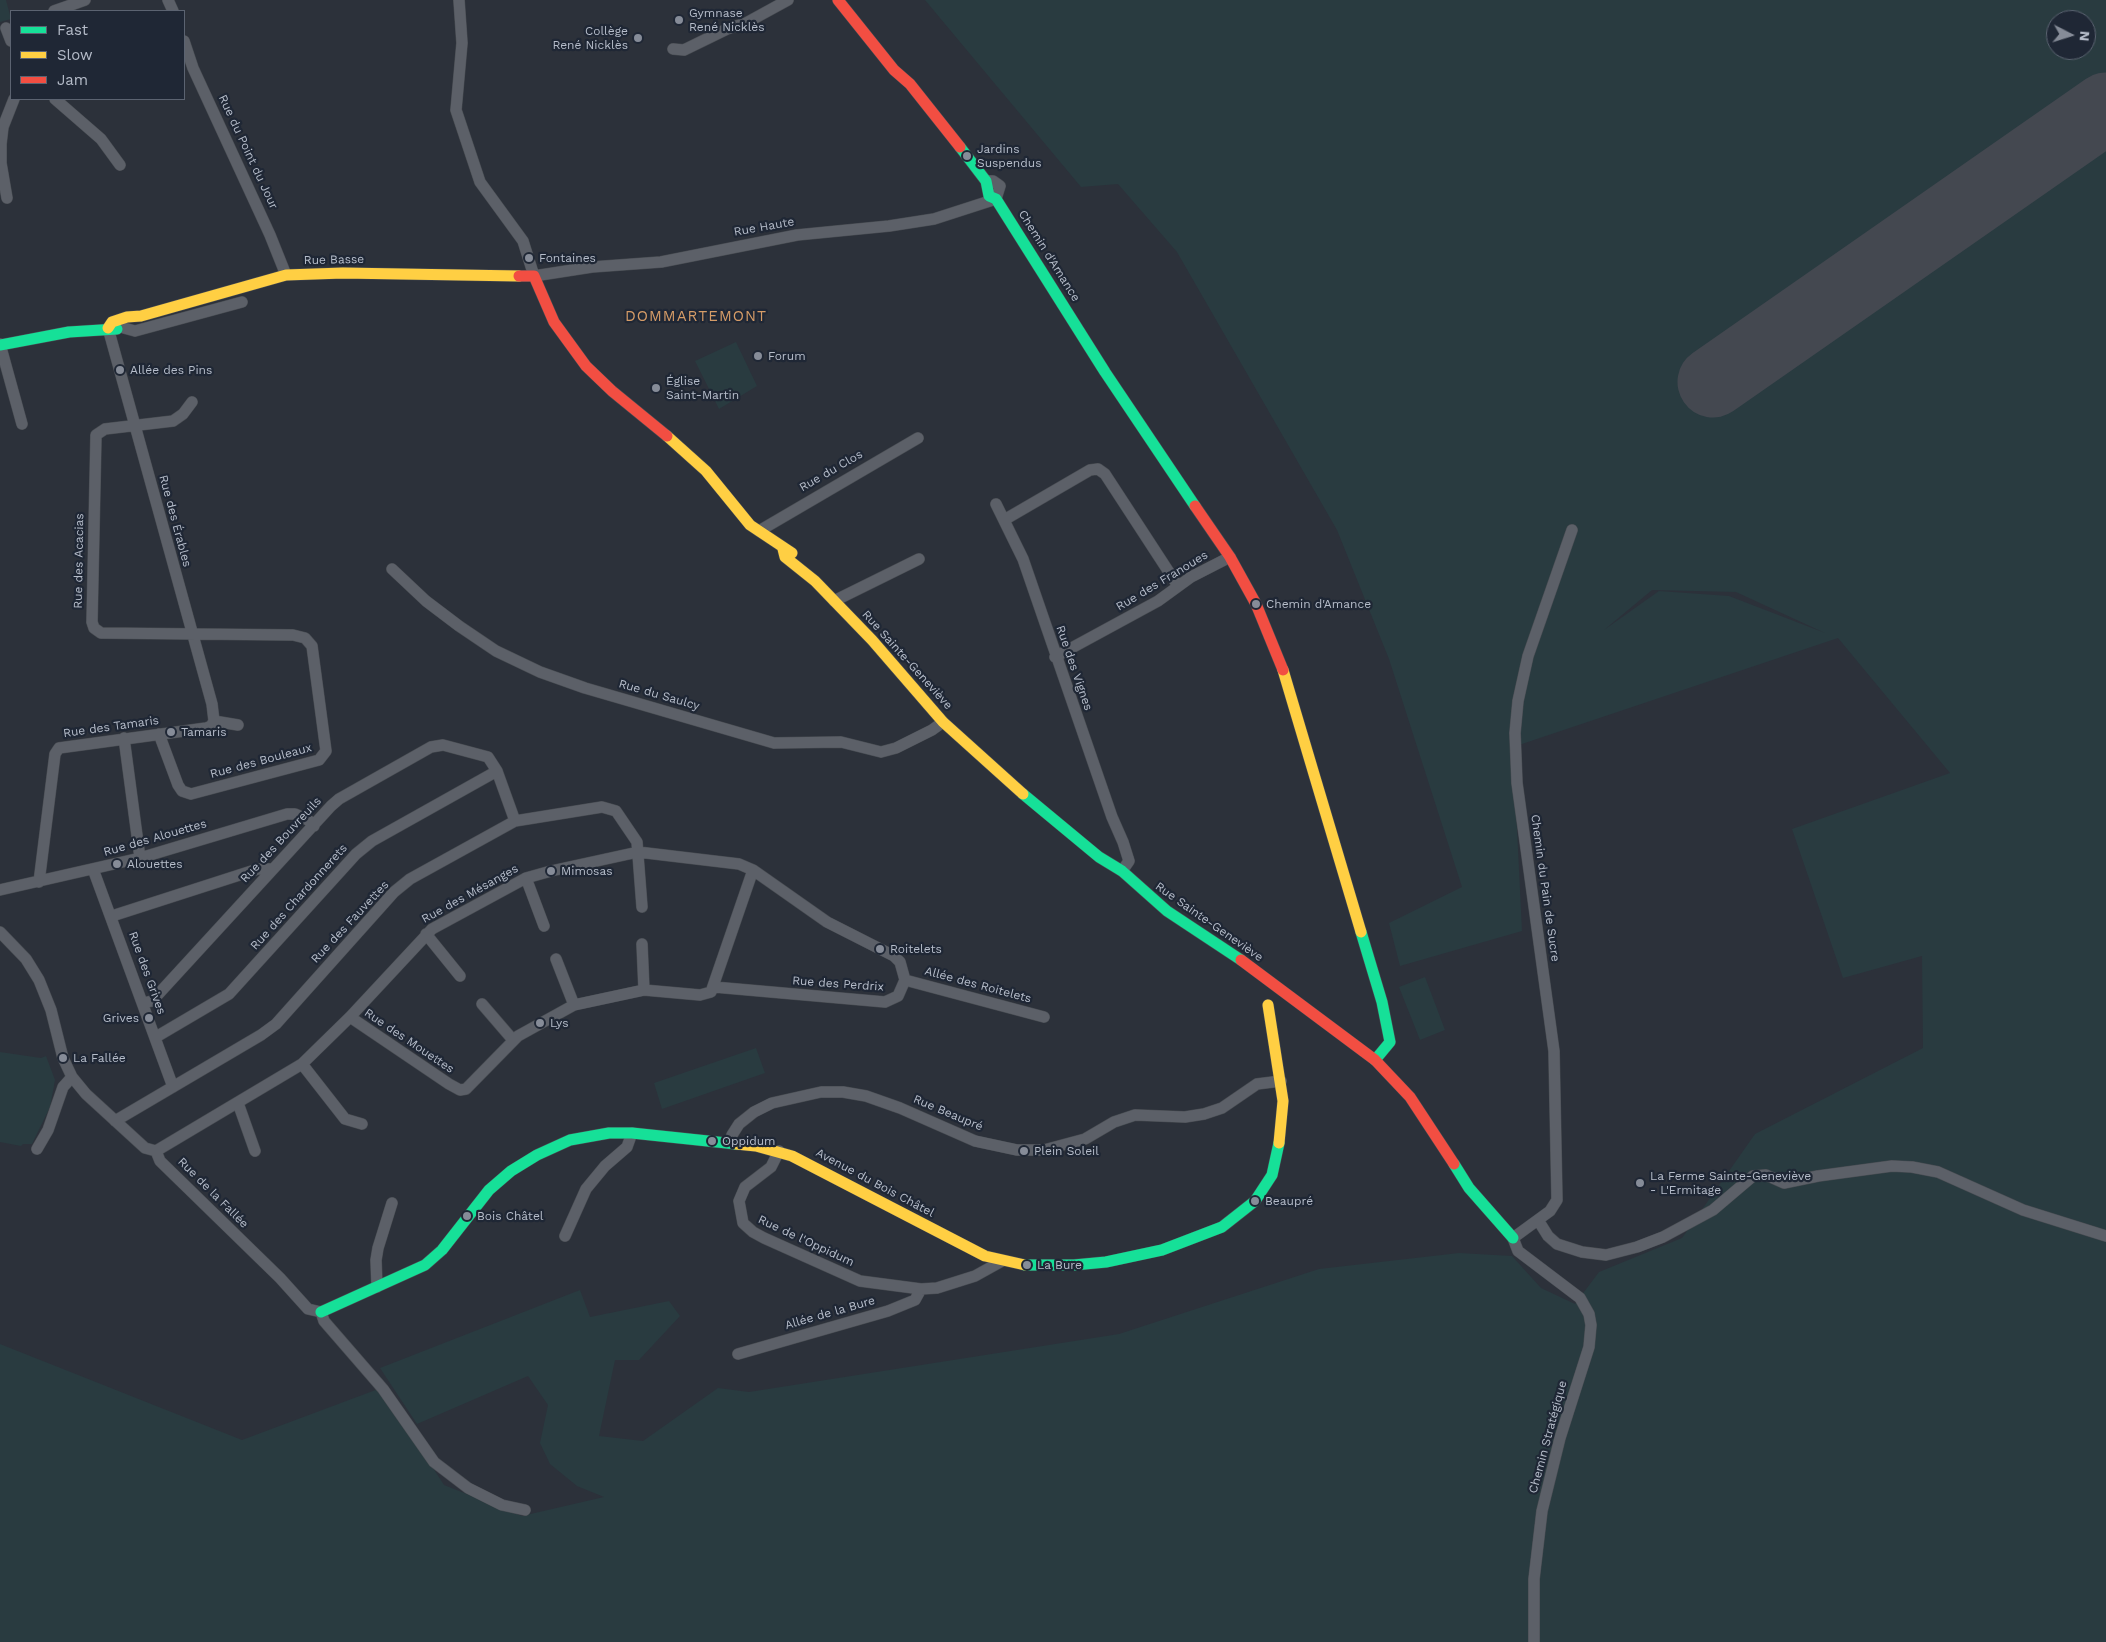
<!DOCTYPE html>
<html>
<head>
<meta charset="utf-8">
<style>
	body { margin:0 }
	#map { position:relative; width:2106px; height:1642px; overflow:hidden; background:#2c313a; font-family:"Work Sans",sans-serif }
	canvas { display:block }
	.legend { position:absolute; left:10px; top:10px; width:175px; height:90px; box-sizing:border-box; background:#1f2735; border:1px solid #5b6371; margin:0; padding:6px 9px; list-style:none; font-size:15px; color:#b6bdca }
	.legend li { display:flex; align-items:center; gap:10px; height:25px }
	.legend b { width:25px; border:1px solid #5b6371 }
	.north { position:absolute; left:2046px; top:10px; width:50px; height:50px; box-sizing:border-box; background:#1f2735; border:1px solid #5b6371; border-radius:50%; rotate:95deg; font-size:14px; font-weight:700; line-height:20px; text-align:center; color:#b6bdca }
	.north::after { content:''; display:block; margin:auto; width:18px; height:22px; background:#868c98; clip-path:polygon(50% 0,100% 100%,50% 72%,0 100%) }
</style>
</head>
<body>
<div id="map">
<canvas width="2106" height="1642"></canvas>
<ul class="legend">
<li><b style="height:6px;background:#16e098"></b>Fast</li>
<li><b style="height:6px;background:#ffcf43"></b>Slow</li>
<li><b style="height:6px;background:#f24e42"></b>Jam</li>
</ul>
<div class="north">N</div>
</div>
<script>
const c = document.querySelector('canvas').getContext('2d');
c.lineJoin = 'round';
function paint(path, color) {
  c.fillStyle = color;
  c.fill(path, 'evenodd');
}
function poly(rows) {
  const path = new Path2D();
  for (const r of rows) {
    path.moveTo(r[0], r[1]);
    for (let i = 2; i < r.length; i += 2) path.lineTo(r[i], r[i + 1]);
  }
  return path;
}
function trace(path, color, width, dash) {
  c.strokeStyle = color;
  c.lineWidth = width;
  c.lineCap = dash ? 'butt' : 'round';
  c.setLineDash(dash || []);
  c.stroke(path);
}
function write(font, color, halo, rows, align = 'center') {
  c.font = font + ' "Work Sans",sans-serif';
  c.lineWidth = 4.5;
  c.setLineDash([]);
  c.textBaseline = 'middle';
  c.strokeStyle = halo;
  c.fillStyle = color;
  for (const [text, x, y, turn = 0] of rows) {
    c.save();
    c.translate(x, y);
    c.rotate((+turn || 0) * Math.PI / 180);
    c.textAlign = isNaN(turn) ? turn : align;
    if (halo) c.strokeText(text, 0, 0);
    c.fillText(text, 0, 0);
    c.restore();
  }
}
paint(poly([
	[0,0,6,0,11,19,0,22],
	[925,0,2106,0,2106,1642,0,1642,0,1344,242,1440,381,1388,444,1485,522,1516,604,1497,577,1486,550,1464,540,1443,548,1405,528,1376,417,1424,380,1368,580,1290,590,1317,669,1301,680,1316,639,1360,615,1360,599,1436,643,1441,718,1388,749,1392,1119,1334,1319,1269,1459,1253,1512,1256,1541,1288,1575,1304,1599,1272,1682,1238,1755,1134,1923,1048,1922,956,1843,978,1792,829,1950,773,1838,638,1513,747,1522,931,1400,966,1389,923,1462,887,1389,659,1337,530,1177,252,1118,184,1081,187],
	[2056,20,2086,20,2086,50,2056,50],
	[1652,590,1736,592,1825,633,1729,596,1659,591,1604,630],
	[736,342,757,386,719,409,695,361],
	[1425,977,1445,1030,1420,1040,1399,987],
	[756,1048,765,1073,662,1109,654,1083],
	[0,1052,41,1058,46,1056,55,1080,50,1107,32,1144,23,1144,21,1146,0,1142]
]), '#293b40');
trace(poly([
	[1713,382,2106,108]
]), '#444850', 71);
const street = poly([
	[168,0,173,11],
	[459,0,462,43,456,110,480,182,523,241,534,276,592,267,661,262,797,235,889,226,934,219,996,199,1000,186,993,181,986,181],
	[54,11,85,0],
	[6,28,11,41],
	[184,41,193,68,270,235,286,275],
	[673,49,684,50,727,29,746,23,788,0],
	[55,99,101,139,120,165],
	[7,198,1,163,1,144,3,127,14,99],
	[108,328,212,704,214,721],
	[124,328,135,331,242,302],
	[0,344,22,424],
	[996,504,1023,559,1112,817,1123,842,1129,861,1122,871],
	[1004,520,1090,470,1098,469,1105,474,1178,586],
	[759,531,918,438],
	[392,569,426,601,459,626,496,651,540,672,585,688,774,743,841,742,881,752,896,748,932,730,943,722],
	[834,601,919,559],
	[1055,657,1158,601,1191,577,1230,557],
	[214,721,238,725],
	[159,734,178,785,182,791,191,794,319,760,326,751,312,646,305,638,293,635,101,633,94,628,92,622,96,435,105,429,173,421,183,414,192,402],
	[124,738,140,858],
	[93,869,173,1087],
	[526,878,544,926],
	[39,882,55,754,59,748,206,728,211,726,214,721],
	[0,890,140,858,287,814,295,814,308,820,314,826],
	[112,916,258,869,273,869],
	[0,932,26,959,39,980,51,1010,63,1058,72,1077,86,1094,145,1148,156,1151,160,1161,280,1278,308,1309,321,1312,324,1321,383,1389,434,1462,468,1488,502,1505,525,1510],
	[426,934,460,976],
	[642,944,644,990],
	[556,959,574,1005],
	[905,980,1044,1017],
	[143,1003,152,1001,331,806,339,799,431,747,443,745,488,757,497,771,515,821],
	[482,1004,513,1040],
	[350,1017,449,1084,460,1090,466,1089,518,1036,574,1005,644,990,700,995,711,992,753,870],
	[156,1037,229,994,356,854,372,841,497,771],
	[302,1064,345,1119,362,1124],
	[238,1103,255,1151],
	[115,1121,261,1035,276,1024,394,892,410,879,515,821,602,807,616,811,637,842,642,907],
	[729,1143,732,1135,739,1124,754,1112,772,1103,821,1092,843,1092,866,1096,900,1108,975,1141,1017,1150,1044,1150,1085,1139,1114,1122,1135,1115,1185,1117,1204,1114,1222,1108,1257,1084,1281,1081],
	[37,1149,48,1130,63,1087,72,1077],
	[156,1151,302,1064,350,1017,432,929,526,878,551,871,638,852,739,864,753,870,827,922,894,956,900,962,905,980,898,996,885,1002,714,987],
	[779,1151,771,1167,745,1187,739,1201,743,1223,753,1232,764,1238,860,1281,921,1289,937,1288,975,1276,1002,1261],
	[1538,1220,1548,1236,1557,1244,1582,1252,1606,1255,1637,1247,1663,1237,1713,1210,1753,1176,1766,1175,1784,1183,1818,1176,1892,1166,1912,1167,1938,1172,2023,1210,2106,1236],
	[565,1236,586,1189,605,1166,627,1147,632,1133],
	[1513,1238,1550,1211,1557,1200,1554,1051,1517,783,1515,733,1518,701,1528,656,1572,530],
	[1513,1238,1518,1251,1580,1298,1589,1314,1591,1325,1589,1347,1560,1438,1542,1511,1534,1579,1534,1642],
	[377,1287,376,1260,378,1248,392,1203],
	[738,1354,888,1311,915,1300,921,1289]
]);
const fast = poly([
	[960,147,986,181,989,196,996,199,1105,372,1195,506],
	[0,345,69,332,117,329],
	[1023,794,1099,857,1122,871,1167,911,1241,960],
	[1361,932,1382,1002,1390,1042,1375,1060],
	[1454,1164,1469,1188,1513,1238],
	[1025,1265,1074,1265,1106,1262,1162,1250,1222,1227,1255,1201,1272,1175,1279,1143],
	[321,1312,425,1265,442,1250,489,1190,511,1171,537,1155,570,1140,609,1133,632,1133,736,1144]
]);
const slow = poly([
	[108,328,112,322,127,317,141,316,286,275,343,273,519,276],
	[667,436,706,471,750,525,792,553],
	[783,549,785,557,815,581,872,640,943,722,1023,794],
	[1283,670,1361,932],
	[1268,1005,1283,1101,1279,1143],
	[736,1144,756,1146,792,1156,985,1256,1025,1265]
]);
const jam = poly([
	[838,0,894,70,910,84,960,147],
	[519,276,534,276,554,322,586,366,612,391,667,436],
	[1195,506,1230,557,1256,604,1283,670],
	[1241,960,1375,1060,1410,1097,1454,1164]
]);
trace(street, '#484c52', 12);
trace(fast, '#484c52', 12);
trace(slow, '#484c52', 12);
trace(jam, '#484c52', 12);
trace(street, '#5c6068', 11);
trace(fast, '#16e098', 11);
trace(slow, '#ffcf43', 11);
trace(jam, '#f24e42', 11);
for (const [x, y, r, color] of [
	[679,20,5,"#868c98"],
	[638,38,5,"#868c98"],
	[967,156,5,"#868c98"],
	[529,258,5,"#868c98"],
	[758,356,5,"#868c98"],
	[120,370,5,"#868c98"],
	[656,388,5,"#868c98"],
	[1256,604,5,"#868c98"],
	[171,732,5,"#868c98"],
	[117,864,5,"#868c98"],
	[551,871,5,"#868c98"],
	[880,949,5,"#868c98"],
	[149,1018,5,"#868c98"],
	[540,1023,5,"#868c98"],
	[63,1058,5,"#868c98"],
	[712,1141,5,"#868c98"],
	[1024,1151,5,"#868c98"],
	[1640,1183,5,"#868c98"],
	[1255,1201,5,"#868c98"],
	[467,1216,5,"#868c98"],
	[1027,1265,5,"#868c98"]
]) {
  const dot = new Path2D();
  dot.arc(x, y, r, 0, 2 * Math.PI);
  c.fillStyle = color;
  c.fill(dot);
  trace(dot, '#1f2735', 2);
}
write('12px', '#b6bdca', '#1f2735', [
	["Gymnase",689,13],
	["René Nicklès",689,27],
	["Collège",628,31,"right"],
	["René Nicklès",628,45,"right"],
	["Jardins",977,149],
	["Suspendus",977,163],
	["Fontaines",539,258],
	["Forum",768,356],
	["Allée des Pins",130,370],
	["Église",666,381],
	["Saint-Martin",666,395],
	["Chemin d'Amance",1266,604],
	["Tamaris",181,732],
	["Alouettes",127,864],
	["Mimosas",561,871],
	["Roitelets",890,949],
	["Grives",139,1018,"right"],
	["Lys",550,1023],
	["La Fallée",73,1058],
	["Oppidum",722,1141],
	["Plein Soleil",1034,1151],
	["La Ferme Sainte-Geneviève",1650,1176],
	["- L'Ermitage",1650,1190],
	["Beaupré",1265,1201],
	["Bois Châtel",477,1216],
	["La Bure",1037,1265]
], 'left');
write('12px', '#b6bdca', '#1f2735', [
	["Rue du Point du Jour",248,152,65],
	["Rue Haute",764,227,-10],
	["Chemin d'Amance",1049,256,58],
	["Rue Basse",334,260,-1],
	["Rue du Clos",831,471,-30],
	["Rue des Érables",175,521,75],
	["Rue des Acacias",79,561,-89],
	["Rue des Franoues",1162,581,-31],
	["Rue Sainte-Geneviève",907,660,48],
	["Rue des Vignes",1074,668,71],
	["Rue du Saulcy",659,695,16],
	["Rue des Tamaris",111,727,-8],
	["Rue des Bouleaux",261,761,-15],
	["Rue des Alouettes",155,838,-16],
	["Rue des Bouvreuils",281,840,-47],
	["Chemin du Pain de Sucre",1545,888,82],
	["Rue des Mésanges",470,894,-29],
	["Rue des Chardonnerets",299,897,-48],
	["Rue des Fauvettes",350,922,-47],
	["Rue Sainte-Geneviève",1209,922,35],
	["Rue des Grives",147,973,70],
	["Rue des Perdrix",838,984,4],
	["Allée des Roitelets",978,985,15],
	["Rue des Mouettes",409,1041,34],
	["Rue Beaupré",948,1113,23],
	["Avenue du Bois Châtel",875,1183,28],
	["Rue de la Fallée",213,1193,45],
	["Rue de l'Oppidum",806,1241,25],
	["Allée de la Bure",830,1313,-16],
	["Chemin Stratégique",1548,1437,-75]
]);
c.letterSpacing = '1px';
write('15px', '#d59c67', '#1f2735', [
	["DOMMARTEMONT",696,317]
]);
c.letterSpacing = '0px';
</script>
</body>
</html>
